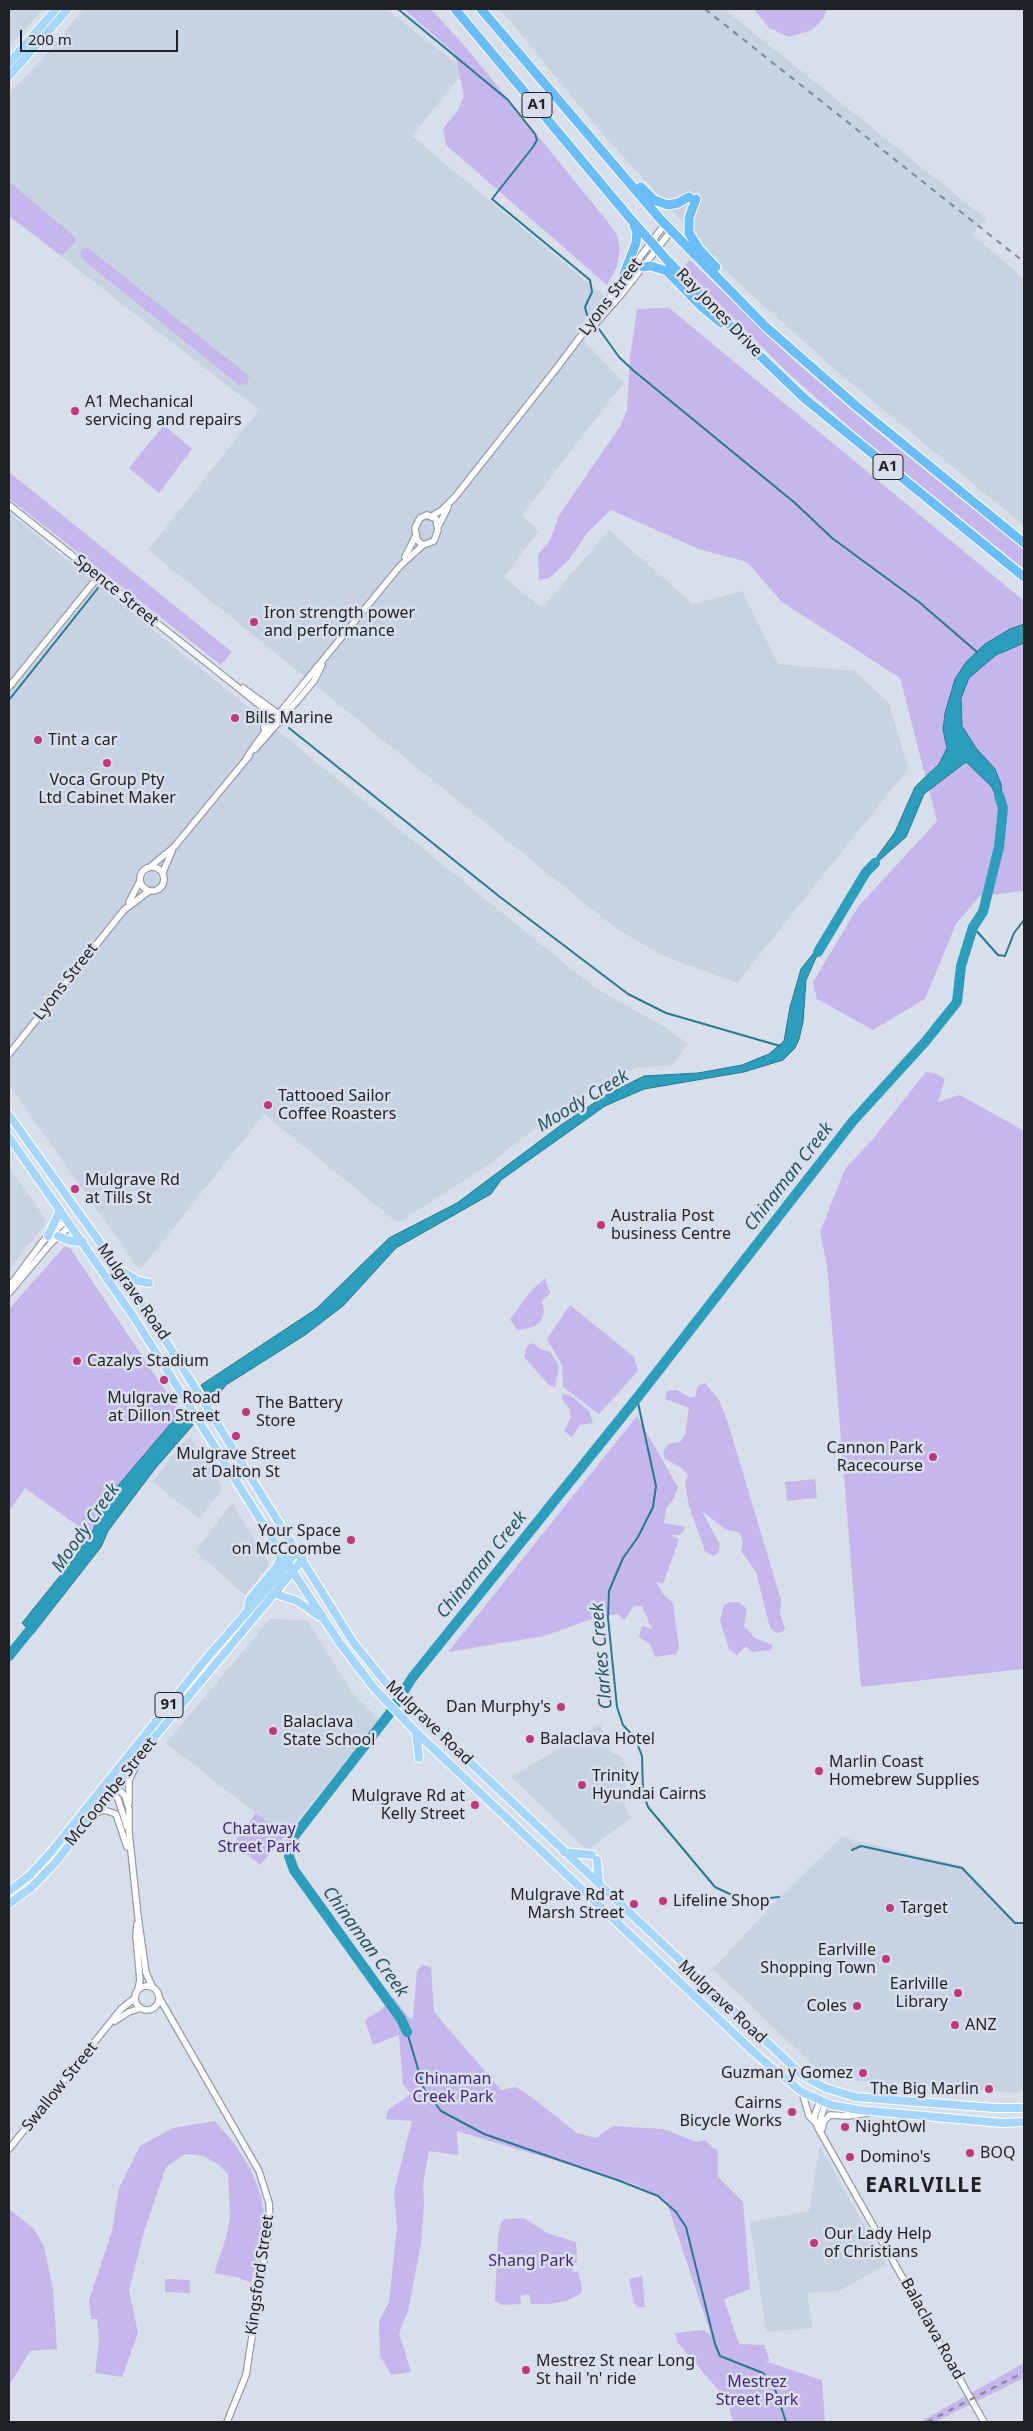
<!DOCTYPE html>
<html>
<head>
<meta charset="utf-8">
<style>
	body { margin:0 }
	#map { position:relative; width:1033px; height:2431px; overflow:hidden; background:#d8dfeb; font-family:"Noto Sans",sans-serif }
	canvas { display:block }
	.frame { position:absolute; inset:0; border:10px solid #1e2125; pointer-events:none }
	.scale { position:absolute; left:20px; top:30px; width:158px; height:22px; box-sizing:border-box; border:2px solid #1e2125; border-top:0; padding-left:6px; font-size:15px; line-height:18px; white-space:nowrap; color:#1e2125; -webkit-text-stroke:4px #d8dfeb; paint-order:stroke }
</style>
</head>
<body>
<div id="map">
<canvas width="1033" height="2431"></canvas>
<div class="frame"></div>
<div class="scale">200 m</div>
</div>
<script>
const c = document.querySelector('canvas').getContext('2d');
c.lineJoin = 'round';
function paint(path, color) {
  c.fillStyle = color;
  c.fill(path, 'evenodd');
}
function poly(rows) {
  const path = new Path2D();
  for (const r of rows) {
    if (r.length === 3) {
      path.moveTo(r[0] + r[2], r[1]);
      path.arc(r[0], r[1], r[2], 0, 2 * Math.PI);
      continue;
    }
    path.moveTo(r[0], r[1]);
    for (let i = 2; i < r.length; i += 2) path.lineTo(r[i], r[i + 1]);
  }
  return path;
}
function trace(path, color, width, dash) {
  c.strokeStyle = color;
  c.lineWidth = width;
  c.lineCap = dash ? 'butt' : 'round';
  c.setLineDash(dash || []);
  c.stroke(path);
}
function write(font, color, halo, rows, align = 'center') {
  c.font = font + ' "Noto Sans",sans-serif';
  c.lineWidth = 5;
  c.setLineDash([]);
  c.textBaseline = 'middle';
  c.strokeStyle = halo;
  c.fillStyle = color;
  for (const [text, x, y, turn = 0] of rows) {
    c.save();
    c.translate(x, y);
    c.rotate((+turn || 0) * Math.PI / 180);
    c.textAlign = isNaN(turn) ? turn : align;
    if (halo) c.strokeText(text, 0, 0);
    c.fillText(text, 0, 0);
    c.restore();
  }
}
paint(poly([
	[9,9,43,9,21,34,9,45],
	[83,9,386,9,465,70,412,136,604,296,575,332,624,382,522,515,538,531,504,577,542,608,609,530,693,604,742,591,778,664,855,671,889,703,908,769,737,983,661,955,614,927,148,550,259,410,9,216,9,94,54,46],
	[500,9,724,9,986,219,972,234,1024,279,1024,526,839,373,734,279,595,125],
	[9,513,595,988,665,1027,688,1044,673,1065,635,1068,571,1101,485,1167,398,1223,264,1114,141,1269,136,1265,9,1085],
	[9,1167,47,1221,9,1270],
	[190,1437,221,1486,221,1491,199,1519,153,1482,177,1449],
	[232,1503,269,1562,268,1567,245,1595,195,1551],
	[270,1619,307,1620,353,1694,379,1720,285,1836,166,1743],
	[600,1724,611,1752,622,1758,628,1771,624,1796,626,1811,631,1818,590,1848,585,1848,511,1777],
	[841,1837,963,1866,1014,1922,1024,1923,1024,2089,1016,2093,848,2080,822,2070,818,2070,713,1969,770,1907],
	[820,2146,886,2265,839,2291,807,2293,813,2328,766,2332,750,2222,809,2211]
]), '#c7d2e2');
paint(poly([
	[404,9,431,9,469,51,607,221,617,235,620,249,617,266,607,285,446,145,443,129,458,110,464,96,455,54],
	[754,9,827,9,823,19,812,30,789,37,769,28],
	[9,182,75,237,76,241,62,256,9,216],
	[87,247,249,376,247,384,239,385,81,258,81,251],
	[690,260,796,362,869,425,1024,550,1024,569,861,437,788,373,683,267],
	[669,308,1024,601,1024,891,980,896,956,924,925,999,873,1030,817,999,813,982,858,907,937,821,900,678,782,602,747,562,699,549,611,510,587,533,568,561,549,578,539,580,538,555,550,540,560,514,621,425,627,410,630,358,637,309],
	[164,425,192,449,159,493,129,468],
	[9,472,232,652,221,665,9,498],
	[926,1072,934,1073,945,1079,938,1102,960,1095,1024,1131,1024,1669,861,1687,827,1265,820,1232,845,1169,872,1140],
	[64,1247,70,1248,180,1413,150,1448,98,1516,93,1531,88,1533,25,1488,9,1511,9,1309],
	[545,1278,550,1293,542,1301,544,1311,541,1321,534,1327,517,1330,510,1319,531,1291],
	[570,1305,634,1357,638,1371,599,1414,563,1387,562,1365,547,1339],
	[532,1343,540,1349,550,1352,558,1364,559,1368,555,1387,549,1385,524,1357,527,1346],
	[705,1383,719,1400,728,1423,781,1600,780,1613,785,1629,782,1632,776,1633,770,1628,756,1572,741,1551,743,1542,740,1533,725,1529,702,1511,720,1545,718,1553,713,1556,705,1551,689,1506,685,1483,688,1475,682,1468,665,1459,663,1452,668,1444,680,1442,685,1435,689,1408,665,1399,667,1391,677,1390,689,1397,695,1397,698,1386],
	[562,1394,570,1395,589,1411,593,1423,580,1425,572,1437,564,1431,571,1417,569,1409,562,1399],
	[637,1416,678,1487,674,1498,666,1509,664,1523,686,1527,680,1535,671,1535,679,1539,663,1584,656,1582,663,1594,673,1603,679,1647,676,1654,655,1657,650,1644,639,1637,642,1626,652,1629,642,1606,634,1606,624,1620,618,1614,595,1618,544,1636,448,1652],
	[815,1479,817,1498,787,1501,785,1482],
	[730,1602,739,1602,747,1609,744,1626,755,1638,773,1645,771,1650,752,1652,746,1646,737,1655,729,1649,720,1621,724,1605],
	[256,1813,285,1836,260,1865,236,1845,235,1841],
	[422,1965,431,1967,434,2012,501,2090,516,2087,534,2099,577,2133,596,2138,613,2126,663,2129,696,2142,705,2140,713,2148,718,2150,718,2177,743,2202,750,2289,724,2299,739,2344,764,2345,770,2361,765,2361,822,2380,825,2422,733,2422,727,2400,677,2342,675,2333,704,2330,711,2335,666,2200,634,2184,457,2131,458,2155,429,2151,423,2184,424,2205,421,2244,408,2311,399,2333,411,2372,391,2375,380,2356,379,2321,389,2302,397,2228,394,2192,412,2121,386,2119,388,2110,411,2094,403,2085,399,2035,373,2045,365,2020,381,2010,393,1997,410,2019,413,2018,417,1971],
	[215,2121,235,2144,251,2170,261,2196,264,2213,262,2235,251,2283,237,2277,214,2273,227,2234,230,2216,228,2174,218,2164,203,2156,185,2154,166,2167,144,2232,129,2290,138,2333,122,2377,95,2373,99,2342,97,2319,91,2319,89,2300,112,2231,119,2188,140,2146,173,2128],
	[9,2209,34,2229,44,2246,53,2290,57,2349,30,2351,9,2386],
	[524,2218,547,2233,576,2242,577,2262,571,2264,573,2272,577,2271,579,2274,582,2290,580,2294,566,2301,549,2304,531,2304,529,2294,520,2296,521,2304,502,2305,495,2301,498,2236,501,2223,505,2219],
	[642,2276,645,2307,638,2307,634,2303,629,2279],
	[165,2279,190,2280,190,2293,165,2292],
	[1024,2363,1024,2378,935,2422,920,2422]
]), '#c5b6ec');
const water = poly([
	[1024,624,1024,643,996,655,969,678,961,698,962,726,976,748,995,769,1001,784,1003,808,991,786,966,762,924,794,906,837,866,872,895,832,915,787,939,764,947,748,943,730,945,713,955,679,966,662,985,644,1010,629,1024,624],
	[824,940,806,980,803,1022,799,1039,795,1048,783,1060,744,1072,644,1089,605,1106,501,1180,491,1194,396,1248,343,1306,305,1335,226,1385,212,1403,201,1385,316,1309,389,1238,457,1203,561,1125,606,1095,644,1076,698,1073,742,1065,769,1054,784,1041,790,1007,801,969,824,940],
	[183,1409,193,1425,154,1470,108,1531,101,1547,33,1634,22,1623,76,1556,86,1539,82,1533,84,1530,88,1533,93,1531,98,1516,116,1488,183,1409]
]);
paint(water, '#2d9dbc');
trace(water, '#28788f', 1);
trace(poly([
	[398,9,508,100,535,134,537,140,533,147,492,199,590,280,592,292,585,307,587,315],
	[599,329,619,357,634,371,795,503,832,538,919,602,977,652],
	[9,700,98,588],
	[289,728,500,897,628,994,666,1013,780,1046],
	[973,927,998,955,1005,956,1014,933,1024,920],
	[637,1398,656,1486,653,1507,638,1537,623,1558,609,1591,608,1618,617,1707,623,1725,635,1738,642,1756,643,1792,648,1807,715,1887,734,1896,753,1900,779,1897],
	[852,1850,861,1846,962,1868,1015,1923,1024,1923],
	[407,2032,424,2089,441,2111,484,2134,620,2181,658,2196,676,2212,686,2227,715,2344,720,2356,763,2373,775,2389,786,2422]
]), '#28788f', 2);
trace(poly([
	[818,952,866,872,875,863],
	[9,1656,38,1620],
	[407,2032,401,2019,294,1870,289,1856,292,1839,390,1713,412,1678,637,1398,853,1121,925,1042,957,1002,961,966,973,927,983,912,999,847,1003,808,999,795]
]), '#2d9dbc', 10);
const minor = poly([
	[597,322,620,296,671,231],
	[9,505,281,722],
	[427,515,436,519,438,530,434,541,423,545,417,540,415,528,420,518,427,515],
	[432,516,442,510,455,497,556,369,665,224],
	[439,525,448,507],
	[405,557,415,537],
	[9,687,98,577],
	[243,688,280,715],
	[263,708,266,720,264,728],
	[255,749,299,699,314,681,322,665],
	[247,757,268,727,400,566,423,545],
	[151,866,174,847,249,756],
	[152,879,12],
	[163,872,172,851],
	[129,902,140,881],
	[9,1054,124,910,149,891],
	[9,1287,44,1240,67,1220],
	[9,1293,51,1243,71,1225],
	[109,1780,125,1796,129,1809,129,1832,138,1917,146,1973,152,1986],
	[105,1785,118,1799,127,1827],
	[129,1803,129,1780,137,1764],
	[94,1814,104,1810,116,1814,127,1847],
	[137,1924,136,1936,140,1980,138,1989],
	[147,1998,12],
	[160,1999,259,2171,269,2203,270,2222,265,2253,246,2375,227,2422],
	[115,2021,129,2012,141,2008],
	[802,2092,809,2116,815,2122],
	[820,2101,814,2117,818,2128,984,2422],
	[821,2125,821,2116,826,2103],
	[822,2129,824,2121,830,2115,848,2116,868,2113],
	[9,2149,121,2009,135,1998]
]);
const major = poly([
	[9,63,56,9],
	[9,76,68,9],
	[9,1115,138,1296,353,1642,387,1684,803,2076,826,2088,855,2097,995,2108,1024,2108],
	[9,1137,135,1319,293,1572,339,1642,374,1688,416,1732,759,2057,802,2092,831,2105,859,2110,1002,2123,1024,2122],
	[48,1236,60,1210],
	[58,1236,70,1241,83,1242],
	[122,1271,138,1281,149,1283],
	[276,1594,297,1601,319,1616],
	[248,1608,250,1599,278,1565,281,1553],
	[416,1732,419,1758],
	[564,1852,592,1855],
	[597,1860,599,1884],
	[9,1891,29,1876,52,1851,206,1659,281,1573,297,1550],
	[9,1904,32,1887,55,1863,153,1739,303,1559]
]);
const highway = poly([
	[455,9,629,217,668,261,756,352,804,398,1024,577],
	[481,9,661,220,766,327,855,405,1024,543],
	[641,187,654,200,668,205,678,203,689,197],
	[696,199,689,218,689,233,699,249,716,267],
	[643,267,651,266,667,271,702,307,721,323],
	[620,284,636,243,637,231,634,226]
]);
trace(minor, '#959ca6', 8);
trace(major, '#fff', 10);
trace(highway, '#fff', 11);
trace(minor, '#fff', 5.5);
trace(major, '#a6d7fa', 8);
trace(highway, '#6abdf6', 9);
trace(poly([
	[705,9,1024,262],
	[927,2422,1024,2372]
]), '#828790', 2, [6, 6]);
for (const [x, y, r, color] of [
	[75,411,5,"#bf397a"],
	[254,622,5,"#bf397a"],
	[235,718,5,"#bf397a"],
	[38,740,5,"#bf397a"],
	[107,763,5,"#bf397a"],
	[268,1105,5,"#bf397a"],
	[75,1189,5,"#bf397a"],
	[601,1225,5,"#bf397a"],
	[77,1361,5,"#bf397a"],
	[164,1380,5,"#bf397a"],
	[246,1412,5,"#bf397a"],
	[236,1436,5,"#bf397a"],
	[933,1457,5,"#bf397a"],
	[351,1540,5,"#bf397a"],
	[561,1707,5,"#bf397a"],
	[273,1731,5,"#bf397a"],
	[530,1739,5,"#bf397a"],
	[819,1771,5,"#bf397a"],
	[582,1785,5,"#bf397a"],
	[475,1805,5,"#bf397a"],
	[663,1901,5,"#bf397a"],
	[634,1904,5,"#bf397a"],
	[890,1908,5,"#bf397a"],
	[886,1959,5,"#bf397a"],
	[958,1993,5,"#bf397a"],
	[857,2006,5,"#bf397a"],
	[955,2025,5,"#bf397a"],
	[863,2073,5,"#bf397a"],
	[989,2089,5,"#bf397a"],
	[792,2112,5,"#bf397a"],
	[845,2127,5,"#bf397a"],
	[970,2153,5,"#bf397a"],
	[850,2157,5,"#bf397a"],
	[814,2243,5,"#bf397a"],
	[526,2370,5,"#bf397a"]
]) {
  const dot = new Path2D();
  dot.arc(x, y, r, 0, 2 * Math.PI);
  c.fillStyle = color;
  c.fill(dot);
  trace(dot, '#d8dfeb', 2);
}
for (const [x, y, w] of [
	[537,105,30],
	[888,467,30],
	[169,1705,28]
]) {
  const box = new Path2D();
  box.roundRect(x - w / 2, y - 12.5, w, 25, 4);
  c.fillStyle = '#d8dfeb';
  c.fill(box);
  trace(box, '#1e2125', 1);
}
write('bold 15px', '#1e2125', null, [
	["A1",537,105],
	["A1",888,467],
	["91",169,1705]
]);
write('16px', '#1e2125', '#d8dfeb', [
	["Lyons Street",611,297,-53],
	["Ray Jones Drive",719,313,46],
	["Spence Street",116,591,39],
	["Lyons Street",66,982,-52],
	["Mulgrave Road",133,1292,55],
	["Mulgrave Road",429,1723,44],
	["McCoombe Street",111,1792,-51],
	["Mulgrave Road",722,2002,43],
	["Swallow Street",60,2087,-51],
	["Kingsford Street",260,2275,-82],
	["Balaclava Road",932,2329,61]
]);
write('16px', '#1e2125', '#d8dfeb', [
	["A1 Mechanical",85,402],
	["servicing and repairs",85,420],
	["Iron strength power",264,613],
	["and performance",264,631],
	["Bills Marine",245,718],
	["Tint a car",48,740],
	["Voca Group Pty",107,780,"center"],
	["Ltd Cabinet Maker",107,798,"center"],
	["Tattooed Sailor",278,1096],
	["Coffee Roasters",278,1114],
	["Mulgrave Rd",85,1180],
	["at Tills St",85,1198],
	["Australia Post",611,1216],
	["business Centre",611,1234],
	["Cazalys Stadium",87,1361],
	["Mulgrave Road",164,1398,"center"],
	["at Dillon Street",164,1416,"center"],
	["The Battery",256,1403],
	["Store",256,1421],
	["Cannon Park",923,1448,"right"],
	["Racecourse",923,1466,"right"],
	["Mulgrave Street",236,1454,"center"],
	["at Dalton St",236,1472,"center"],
	["Your Space",341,1531,"right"],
	["on McCoombe",341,1549,"right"],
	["Dan Murphy's",551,1707,"right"],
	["Balaclava",283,1722],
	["State School",283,1740],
	["Balaclava Hotel",540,1739],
	["Marlin Coast",829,1762],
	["Homebrew Supplies",829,1780],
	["Trinity",592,1776],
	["Hyundai Cairns",592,1794],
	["Mulgrave Rd at",465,1796,"right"],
	["Kelly Street",465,1814,"right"],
	["Mulgrave Rd at",624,1895,"right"],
	["Marsh Street",624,1913,"right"],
	["Lifeline Shop",673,1901],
	["Target",900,1908],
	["Earlville",876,1950,"right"],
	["Shopping Town",876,1968,"right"],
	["Earlville",948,1984,"right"],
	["Library",948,2002,"right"],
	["Coles",847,2006,"right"],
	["ANZ",965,2025],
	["Guzman y Gomez",853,2073,"right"],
	["The Big Marlin",979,2089,"right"],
	["Cairns",782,2103,"right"],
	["Bicycle Works",782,2121,"right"],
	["NightOwl",855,2127],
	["BOQ",980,2153],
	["Domino's",860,2157],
	["Our Lady Help",824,2234],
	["of Christians",824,2252],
	["Mestrez St near Long",536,2361],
	["St hail 'n' ride",536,2379]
], 'left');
write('16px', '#472579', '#d8dfeb', [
	["Chataway",259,1829],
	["Street Park",259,1847],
	["Chinaman",453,2079],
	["Creek Park",453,2097],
	["Shang Park",531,2261],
	["Mestrez",757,2382],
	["Street Park",757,2400]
]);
write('italic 18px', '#275462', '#d8dfeb', [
	["Moody Creek",583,1101,-31],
	["Chinaman Creek",789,1177,-52],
	["Moody Creek",86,1528,-55],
	["Chinaman Creek",482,1565,-51],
	["Clarkes Creek",602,1656,-95],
	["Chinaman Creek",365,1942,54]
]);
c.letterSpacing = '1px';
write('bold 21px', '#1e2125', '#d8dfeb', [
	["EARLVILLE",924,2186]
]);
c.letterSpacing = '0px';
</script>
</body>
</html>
